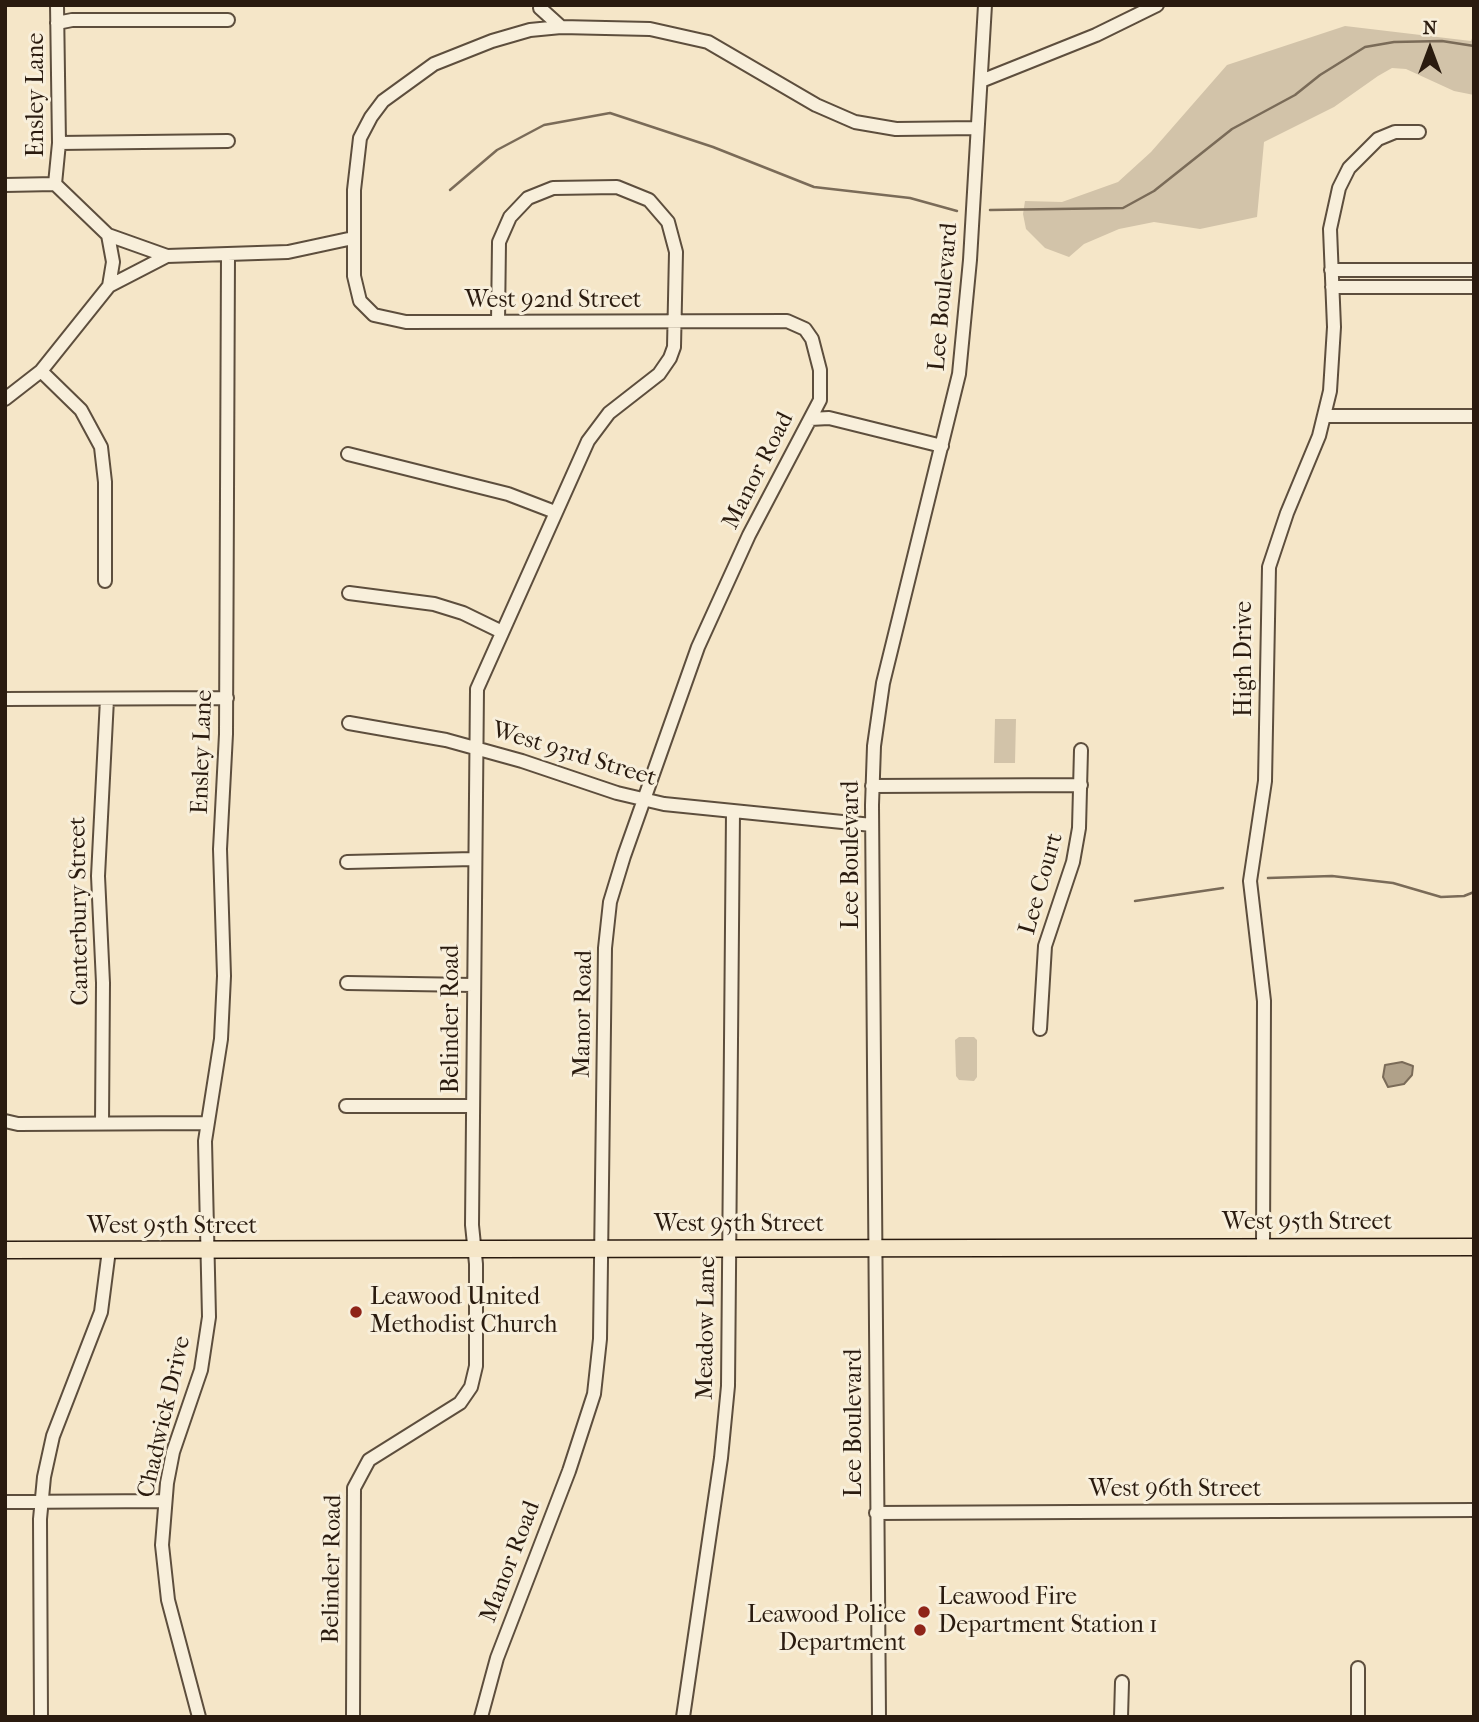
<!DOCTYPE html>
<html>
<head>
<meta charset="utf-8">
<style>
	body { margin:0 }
	#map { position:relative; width:1479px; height:1722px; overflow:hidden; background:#f5e6c8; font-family:"IM FELL French Canon",serif }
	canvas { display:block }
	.frame { position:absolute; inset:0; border:7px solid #2a1b0f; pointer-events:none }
	.north { position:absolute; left:1395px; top:14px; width:70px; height:70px; -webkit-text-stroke:5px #f8efdb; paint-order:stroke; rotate:0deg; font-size:19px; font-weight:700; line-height:28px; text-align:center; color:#2a1b0f }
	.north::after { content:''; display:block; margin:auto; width:24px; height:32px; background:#2a1b0f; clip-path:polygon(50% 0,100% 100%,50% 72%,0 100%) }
</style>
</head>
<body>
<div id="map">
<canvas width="1479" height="1722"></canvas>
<div class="frame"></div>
<div class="north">N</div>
</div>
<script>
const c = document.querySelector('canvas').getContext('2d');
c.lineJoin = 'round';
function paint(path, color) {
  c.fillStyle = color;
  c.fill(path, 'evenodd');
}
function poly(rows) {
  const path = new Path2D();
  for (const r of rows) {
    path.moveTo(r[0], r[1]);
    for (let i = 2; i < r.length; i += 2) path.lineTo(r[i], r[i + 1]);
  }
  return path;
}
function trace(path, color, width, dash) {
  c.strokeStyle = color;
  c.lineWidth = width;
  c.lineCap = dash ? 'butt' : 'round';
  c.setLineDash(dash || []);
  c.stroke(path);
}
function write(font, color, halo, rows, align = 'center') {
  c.font = font + ' "IM FELL French Canon",serif';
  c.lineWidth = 6;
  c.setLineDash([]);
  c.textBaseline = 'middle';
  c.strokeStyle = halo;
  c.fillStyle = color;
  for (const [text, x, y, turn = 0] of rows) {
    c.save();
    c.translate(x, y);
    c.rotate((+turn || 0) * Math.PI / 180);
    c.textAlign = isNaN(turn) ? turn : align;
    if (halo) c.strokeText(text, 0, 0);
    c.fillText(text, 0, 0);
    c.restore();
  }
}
paint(poly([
	[1345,26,1471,41,1474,33,1474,95,1454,91,1406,69,1392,68,1378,76,1334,107,1264,142,1257,217,1200,229,1154,222,1119,229,1084,244,1069,257,1045,248,1026,229,1023,214,1025,201,1062,202,1118,182,1151,152,1227,65],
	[995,719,1016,719,1015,763,994,763],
	[959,1037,974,1037,977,1040,977,1077,974,1081,959,1080,956,1076,955,1040]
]), '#d2c3a9');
const water = poly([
	[1402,1062,1413,1066,1412,1075,1404,1084,1388,1087,1383,1077,1385,1065,1402,1062]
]);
paint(water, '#b0a189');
trace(water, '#7a6b58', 2);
trace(poly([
	[450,190,497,150,544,125,610,113,713,147,814,187,910,198,957,211],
	[990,210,1123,208,1154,191,1232,129,1295,95,1320,75,1365,47,1394,42,1442,41,1474,46],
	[1268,878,1332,876,1393,883,1441,897,1464,896,1474,892],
	[1135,901,1223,888]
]), '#7a6b58', 2.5);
const minor = poly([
	[540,8,561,27],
	[57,23,72,20,228,20],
	[981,81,1096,35,1157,5],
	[59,143,228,141],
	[55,184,59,143,57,5],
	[5,185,55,184,108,235,167,256,288,252,353,238],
	[108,235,113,262,109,286],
	[1331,270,1474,270],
	[1332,287,1474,287],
	[41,371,81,410,101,447,105,482,105,581],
	[5,399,41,371,109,286,167,256],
	[1324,416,1474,416],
	[810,419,829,418,942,446],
	[348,454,508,494,555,512],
	[349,593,434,604,463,613,500,631],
	[5,699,227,698],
	[349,723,446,740,522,761,617,793,664,804,872,825],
	[872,786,1081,785],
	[347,862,473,859],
	[347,983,473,985],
	[1040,1029,1045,946,1073,862,1079,828,1081,750],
	[346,1106,472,1106],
	[5,1121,18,1124,207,1123],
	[102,1123,103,983,98,876,107,699],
	[1263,1245,1264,1001,1250,881,1265,781,1269,567,1287,513,1319,436,1330,391,1334,327,1330,229,1339,188,1349,168,1378,139,1395,132,1419,132],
	[5,1502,165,1501],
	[876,1513,1474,1510],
	[1358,1668,1358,1717],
	[41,1717,40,1519,44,1477,53,1436,101,1312,109,1250],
	[199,1717,168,1600,162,1545,167,1483,173,1452,201,1370,209,1317,205,1141,221,1039,224,976,220,849,226,734,228,255],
	[353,1717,354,1488,369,1460,460,1403,471,1387,476,1366,476,1264,472,1225,477,689,588,441,609,413,659,374,670,358,674,347,676,252,668,222,649,200,617,187,553,188,528,198,510,217,499,242,498,322],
	[481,1717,497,1658,569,1471,594,1394,600,1339,605,948,610,902,624,856,698,647,749,535,820,400,820,370,812,339,805,329,787,321,406,322,374,315,360,301,354,276,354,190,360,138,371,117,383,101,434,64,492,41,530,30,561,27,650,29,708,42,816,105,855,122,896,129,977,128],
	[683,1717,721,1458,728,1386,733,812],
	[879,1717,872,805,874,746,883,683,959,374,970,260,985,5],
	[1121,1717,1122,1682]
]);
const major = poly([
	[5,1250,1474,1247]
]);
trace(minor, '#5d4e3d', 16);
trace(major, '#2a1b0f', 19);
trace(minor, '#f8efdb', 12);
trace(major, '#f5e6c8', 16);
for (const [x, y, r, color] of [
	[356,1312,7,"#8f2418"],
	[924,1612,7,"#8f2418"],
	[920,1630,7,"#8f2418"]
]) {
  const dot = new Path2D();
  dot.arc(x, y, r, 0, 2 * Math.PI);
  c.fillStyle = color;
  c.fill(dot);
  trace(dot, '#f8efdb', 2.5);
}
write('24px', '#2a1b0f', '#f8efdb', [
	["Ensley Lane",37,95,-90],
	["Lee Boulevard",944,297,-85],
	["West 92nd Street",553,301],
	["Manor Road",759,471,-63],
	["High Drive",1245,659,-90],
	["Ensley Lane",203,752,-88],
	["West 93rd Street",574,755,17],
	["Lee Boulevard",852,855,-90],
	["Lee Court",1042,884,-74],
	["Canterbury Street",80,911,-91],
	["Manor Road",584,1014,-89],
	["Belinder Road",452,1019,-90],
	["West 95th Street",1307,1223],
	["West 95th Street",739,1225],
	["West 95th Street",172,1227],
	["Meadow Lane",707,1328,-89],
	["Chadwick Drive",165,1417,-77],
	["Lee Boulevard",855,1423,-90],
	["West 96th Street",1175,1490],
	["Manor Road",511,1562,-69],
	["Belinder Road",333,1569,-89]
]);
write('24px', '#2a1b0f', '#f8efdb', [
	["Leawood United",370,1298],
	["Methodist Church",370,1326],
	["Leawood Fire",938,1598],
	["Department Station 1",938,1626],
	["Leawood Police",906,1616,"right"],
	["Department",906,1644,"right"]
], 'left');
</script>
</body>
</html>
